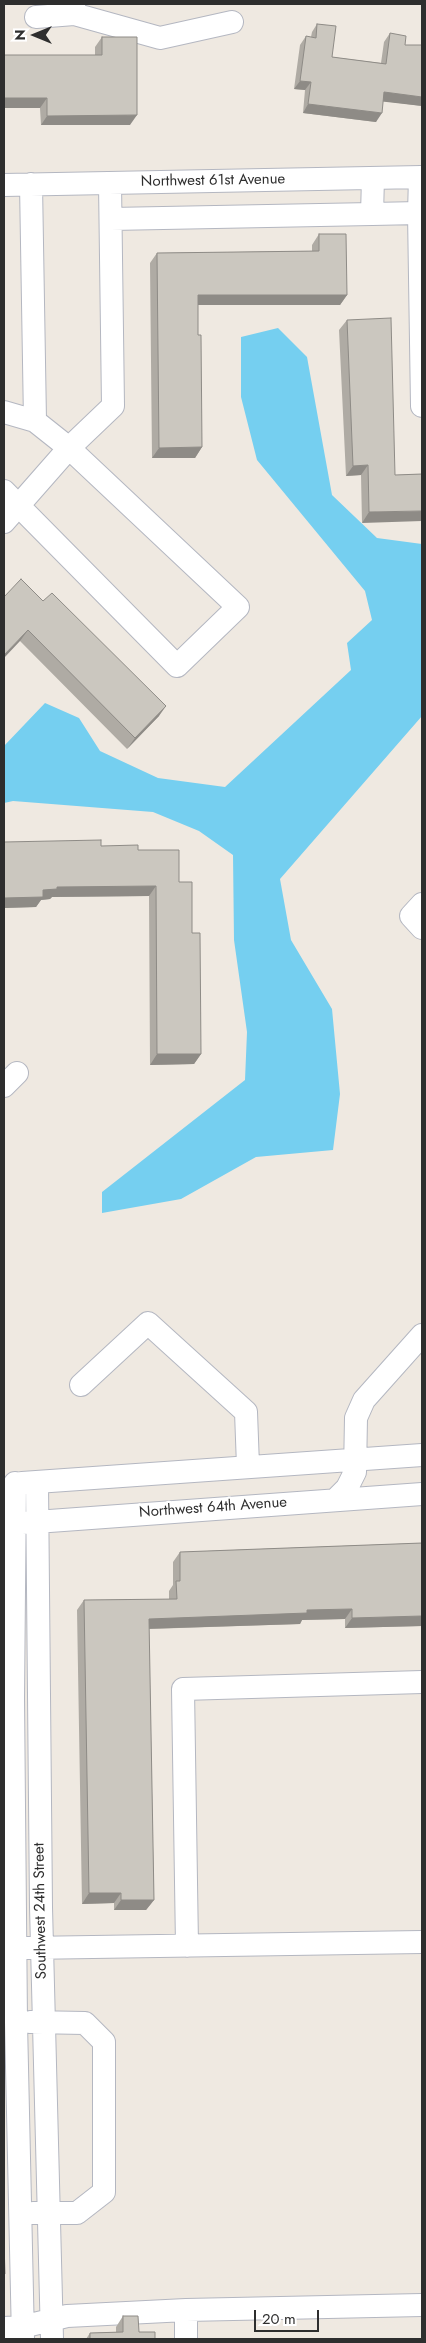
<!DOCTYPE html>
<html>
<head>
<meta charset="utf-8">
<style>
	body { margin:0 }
	#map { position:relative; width:426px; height:2343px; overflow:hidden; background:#efe9e1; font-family:Jost,sans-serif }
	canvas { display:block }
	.frame { position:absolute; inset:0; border:5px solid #2e2e2e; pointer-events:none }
	.north { position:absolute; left:10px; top:10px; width:50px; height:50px; -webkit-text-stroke:4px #fff; paint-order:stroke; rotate:270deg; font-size:14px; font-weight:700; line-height:20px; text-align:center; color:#2e2e2e }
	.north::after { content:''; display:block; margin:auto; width:18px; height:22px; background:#2e2e2e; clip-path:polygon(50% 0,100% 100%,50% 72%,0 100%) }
	.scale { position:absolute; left:254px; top:2310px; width:65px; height:22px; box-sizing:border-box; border:2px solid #2e2e2e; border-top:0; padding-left:6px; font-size:15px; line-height:18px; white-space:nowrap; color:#2e2e2e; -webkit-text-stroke:4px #fff; paint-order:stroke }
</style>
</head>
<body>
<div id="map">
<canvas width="426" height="2343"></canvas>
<div class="frame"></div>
<div class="north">N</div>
<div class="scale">20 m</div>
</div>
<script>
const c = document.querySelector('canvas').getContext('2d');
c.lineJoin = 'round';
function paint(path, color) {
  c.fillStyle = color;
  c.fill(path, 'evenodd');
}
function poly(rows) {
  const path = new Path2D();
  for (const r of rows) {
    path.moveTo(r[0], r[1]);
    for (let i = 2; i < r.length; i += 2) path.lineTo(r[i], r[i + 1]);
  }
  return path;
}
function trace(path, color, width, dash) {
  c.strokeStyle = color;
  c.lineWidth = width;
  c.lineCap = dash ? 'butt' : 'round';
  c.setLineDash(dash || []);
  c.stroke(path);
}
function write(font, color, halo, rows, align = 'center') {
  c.font = font + ' Jost,sans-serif';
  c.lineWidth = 4.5;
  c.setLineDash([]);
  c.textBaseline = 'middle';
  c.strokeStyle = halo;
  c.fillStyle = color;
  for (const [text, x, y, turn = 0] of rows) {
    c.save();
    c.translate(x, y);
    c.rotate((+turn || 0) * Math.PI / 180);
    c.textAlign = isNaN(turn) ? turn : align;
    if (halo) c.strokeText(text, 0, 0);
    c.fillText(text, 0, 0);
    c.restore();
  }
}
paint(poly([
	[278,328,307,357,332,495,377,538,422,544,422,716,280,879,291,940,332,1009,340,1094,333,1150,256,1157,181,1199,102,1213,102,1192,245,1080,247,1032,234,940,233,855,199,831,153,812,13,801,4,803,4,746,45,703,79,718,100,751,158,778,225,787,351,670,347,643,372,620,365,591,257,460,241,397,241,337]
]), '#75cff0');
const minor = poly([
	[74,14,160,38,232,22],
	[36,17,74,14,74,4],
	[4,185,422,177],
	[419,213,422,406],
	[372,214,419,213,420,177],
	[111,219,372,214,373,178],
	[4,412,35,421,31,184],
	[4,491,177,666,238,607,69,448,35,421],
	[4,522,69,448,113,406,110,183],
	[422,904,411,916,422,928],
	[4,1086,17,1073],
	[81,1385,148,1323,246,1412,248,1466],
	[15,1483,13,1698,16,2022,23,2339],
	[22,1483,422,1455],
	[37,1483,41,1907,52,2339],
	[335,1500,347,1488,355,1472,356,1418,364,1400,422,1335],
	[22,1523,422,1494],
	[187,1946,183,1689,422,1682],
	[27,1948,422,1942],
	[30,2022,85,2023,104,2042,104,2192,77,2213,33,2213],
	[4,2328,22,2327,67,2316,186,2310],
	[186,2339,186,2310,422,2305]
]);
trace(minor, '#b4b7c1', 24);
trace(minor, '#fff', 22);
paint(poly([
	[317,24,332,57,381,63,384,42,390,33,405,45,422,45,422,106,383,101,376,122,303,113,305,90,294,89,300,45,306,36,311,37,312,32],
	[102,37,130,125,41,125,40,108,4,108,95,55,95,47],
	[319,234,347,295,340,305,198,305,198,335,202,447,195,458,152,458,150,263,157,253,312,251,312,245],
	[347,320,395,475,422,474,362,523,361,475,346,476,339,330],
	[4,597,159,716,127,749,20,641],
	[101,846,138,850,179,882,192,933,201,1054,194,1064,150,1065,149,896,52,897,50,899,41,900,36,907,4,908],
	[422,1543,422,1626,345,1628,345,1619,302,1620,300,1624,149,1629,154,1900,146,1910,114,1910,114,1903,82,1904,77,1610,84,1600,169,1599,169,1591,173,1585,173,1562,180,1552],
	[123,2316,139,2332,155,2339,86,2339,90,2333,116,2332,116,2327]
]), '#afaba4');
paint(poly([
	[300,81,311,82,305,90,294,89],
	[384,92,422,97,422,106,378,101],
	[4,98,47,98,40,108,4,108],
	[308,104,382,113,376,122,303,113],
	[137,115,130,125,41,125,47,116],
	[198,295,347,295,340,305,191,305],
	[202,447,195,458,152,458,159,448],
	[368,465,361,475,346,476,353,466],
	[422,511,422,521,362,523,369,512],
	[28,630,20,641,4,658,4,655],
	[166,706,159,716,127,749,135,738],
	[156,886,149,896,52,897,50,899,41,900,36,907,4,908,4,898,57,887],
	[157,1054,201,1054,194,1064,150,1065],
	[352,1609,345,1619,302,1620,300,1624,142,1629,149,1619,307,1610],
	[422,1616,422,1626,345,1628,352,1618],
	[89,1893,121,1893,114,1903,82,1904],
	[121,1900,154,1900,146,1910,114,1910]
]), '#8e8b86');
const building = poly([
	[317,24,336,26,332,57,386,64,390,33,406,36,405,45,422,45,422,97,384,92,382,113,308,104,311,82,300,81,306,36,316,38,317,24],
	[102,37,137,37,137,115,47,116,47,98,4,98,4,55,102,55,102,37],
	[319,234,346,234,347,295,198,295,198,335,201,335,202,447,159,448,157,253,319,251,319,234],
	[391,318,395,475,422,474,422,511,369,512,368,465,353,466,347,320,391,318],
	[21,579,43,601,52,593,166,706,135,738,28,630,4,655,4,597,21,579],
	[101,840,101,846,138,845,138,850,179,850,179,882,192,882,192,933,200,933,201,1054,157,1054,156,886,57,887,57,889,43,890,43,897,4,898,4,842,101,840],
	[422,1543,422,1616,352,1618,352,1609,307,1610,307,1613,149,1619,154,1900,121,1900,121,1893,89,1893,84,1600,177,1599,176,1581,180,1581,180,1552,422,1543],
	[4,2243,5,2274,4,2274,4,2243],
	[123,2316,138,2316,139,2332,155,2332,155,2339,90,2339,90,2333,123,2332,123,2316]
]);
paint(building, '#cbc7bf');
trace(building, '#8e8b86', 1);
write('15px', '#2e2e2e', '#fff', [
	["Northwest 61st Avenue",213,181,-1],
	["Northwest 64th Avenue",213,1508,-4],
	["Southwest 24th Street",41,1911,-91]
]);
</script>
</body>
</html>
